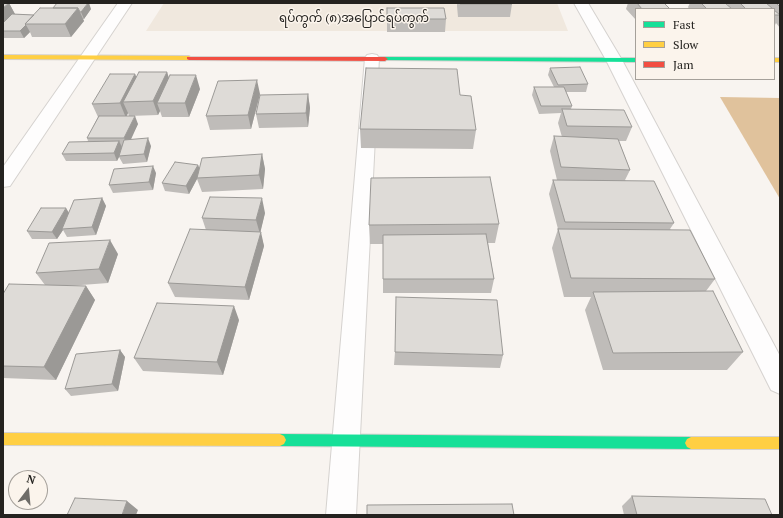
<!DOCTYPE html>
<html>
<head>
<meta charset="utf-8">
<style>
	body { margin:0 }
	#map { position:relative; width:783px; height:518px; overflow:hidden; background:#f8f4f0; font-family:"PT Serif",serif }
	canvas { display:block }
	.frame { position:absolute; inset:0; border:4px solid #24221f; pointer-events:none }
	.legend { position:absolute; left:635px; top:8px; width:140px; height:72px; box-sizing:border-box; background:#fbf4ec; border:1px solid #a5a09a; margin:0; padding:5px 7px; list-style:none; font-size:12px; color:#24221f }
	.legend li { display:flex; align-items:center; gap:8px; height:20px }
	.legend b { width:20px; border:1px solid #a5a09a }
	.north { position:absolute; left:8px; top:470px; width:40px; height:40px; box-sizing:border-box; background:#fbf4ec; border:1px solid #a5a09a; border-radius:50%; rotate:16deg; font-size:11px; font-weight:700; line-height:16px; text-align:center; color:#24221f }
	.north::after { content:''; display:block; margin:auto; width:14px; height:18px; background:#6e6c68; clip-path:polygon(50% 0,100% 100%,50% 72%,0 100%) }
</style>
</head>
<body>
<div id="map">
<canvas width="783" height="518"></canvas>
<div class="frame"></div>
<ul class="legend">
<li><b style="height:5px;background:#16e098"></b>Fast</li>
<li><b style="height:5px;background:#ffcf43"></b>Slow</li>
<li><b style="height:5px;background:#f24e42"></b>Jam</li>
</ul>
<div class="north">N</div>
</div>
<script>
const c = document.querySelector('canvas').getContext('2d');
c.lineJoin = 'round';
function paint(path, color) {
  c.fillStyle = color;
  c.fill(path, 'evenodd');
}
function poly(rows) {
  const path = new Path2D();
  for (const r of rows) {
    path.moveTo(r[0], r[1]);
    for (let i = 2; i < r.length; i += 2) path.lineTo(r[i], r[i + 1]);
  }
  return path;
}
function trace(path, color, width, dash) {
  c.strokeStyle = color;
  c.lineWidth = width;
  c.lineCap = dash ? 'butt' : 'round';
  c.setLineDash(dash || []);
  c.stroke(path);
}
function write(font, color, halo, rows, align = 'center') {
  c.font = font + ' "PT Serif","Noto Sans Myanmar",serif';
  c.lineWidth = 3;
  c.setLineDash([]);
  c.textBaseline = 'middle';
  c.strokeStyle = halo;
  c.fillStyle = color;
  for (const [text, x, y, turn = 0] of rows) {
    c.save();
    c.translate(x, y);
    c.rotate((+turn || 0) * Math.PI / 180);
    c.textAlign = isNaN(turn) ? turn : align;
    if (halo) c.strokeText(text, 0, 0);
    c.fillText(text, 0, 0);
    c.restore();
  }
}
paint(poly([
	[164,3,557,3,568,31,146,31]
]), '#f0e8de');
paint(poly([
	[720,97,780,98,780,199]
]), '#e0c29c');
const street = poly([
	[118,3,132,3,10,186,3,187,3,167,118,3],
	[574,3,588,3,622,60,780,356,780,394,771,390,606,60,574,3],
	[372,54,377,55,379,58,356,515,326,515,365,58,367,55,372,54]
]);
const fast = poly([
	[385,57,636,58,636,62,383,60,382,59,385,57],
	[280,434,691,437,695,439,697,443,695,447,691,449,280,446,276,444,274,440,276,436,280,434]
]);
const slow = poly([
	[3,55,189,56,192,58,189,60,3,59,3,55],
	[774,58,780,58,780,62,774,62,774,58],
	[3,433,280,434,284,436,286,440,284,444,280,446,3,445,3,433],
	[691,437,780,437,780,449,691,449,687,447,685,443,687,439,691,437]
]);
const jam = poly([
	[187,57,385,57,388,59,385,61,189,60,187,59,187,57]
]);
trace(street, '#d5d2cf', 2);
trace(fast, '#d5d2cf', 2);
trace(slow, '#d5d2cf', 2);
trace(jam, '#d5d2cf', 2);
paint(street, '#fefdfd');
paint(fast, '#16e098');
paint(slow, '#ffcf43');
paint(jam, '#f24e42');
paint(poly([
	[9,3,15,14,34,15,91,9,84,19,83,19,84,21,71,37,32,37,30,32,24,38,3,38,3,31],
	[209,3,518,3,518,4,512,4,510,17,458,17,457,6,457,4,209,4],
	[628,3,664,3,670,9,636,9,636,20,626,9],
	[690,3,725,3,727,5,728,3,766,3,767,4,767,3,780,3,780,28,776,23,774,27,774,9,689,9,688,7],
	[387,19,446,19,445,32,387,32],
	[550,68,588,84,586,92,566,92,572,106,571,109,632,127,626,141,619,141,630,170,625,180,674,223,670,229,715,279,706,291,743,352,727,370,603,370,585,310,591,297,564,297,552,248,558,229,549,194,553,180,557,180,550,151,554,136,562,137,558,123,561,113,539,114,532,95,534,87,554,87,548,75],
	[167,72,169,78,200,89,189,117,162,117,160,111,158,115,129,116,128,113,126,116,138,124,130,139,151,146,147,162,123,164,119,157,117,161,66,161,62,154,88,141,87,138,98,117,92,104,135,74,136,77],
	[260,94,251,129,210,130,206,116],
	[308,94,310,108,308,127,259,128,256,114],
	[460,95,476,130,473,149,361,148,360,129],
	[262,154,265,169,263,189,202,192,197,179,189,194,165,191,162,183,198,165,199,168],
	[156,173,153,190,113,193,109,185],
	[102,198,106,206,96,235,67,237,63,230,57,239,32,239,27,231],
	[265,213,260,232,264,246,249,300,175,297,168,283,206,230,202,218],
	[499,224,495,243,488,243,494,279,491,293,383,293,383,244,370,244,369,225],
	[118,254,108,283,68,286,86,286,95,300,56,380,3,378,3,294,45,285,36,273],
	[239,320,223,375,143,371,134,358],
	[120,350,125,357,118,391,71,396,65,389],
	[395,352,503,355,500,368,394,365],
	[632,496,772,515,624,515,622,506]
]), '#bfbcb9');
paint(poly([
	[9,3,16,16,3,28,3,8],
	[88,3,89,3,91,9,84,19,81,12],
	[78,8,84,21,71,37,65,24],
	[26,25,30,32,24,38,20,31],
	[167,72,171,85,157,103,160,111,158,115,153,101],
	[135,74,141,88,123,102,128,113,126,118,120,103],
	[196,75,200,89,189,117,185,103],
	[257,80,260,94,251,129,248,115],
	[308,94,310,108,308,127,306,113],
	[135,116,138,124,128,146,124,138],
	[148,138,151,146,147,162,144,154],
	[119,141,123,149,117,161,114,153],
	[262,154,265,169,263,189,259,175],
	[198,165,201,172,197,178,197,179,189,194,186,186],
	[153,166,156,173,153,190,149,182],
	[102,198,106,206,96,235,92,227],
	[262,198,265,213,260,234,256,220],
	[66,208,71,216,62,229,63,230,57,239,52,232],
	[261,232,264,246,249,300,245,287],
	[110,240,118,254,108,283,99,269],
	[86,286,95,300,56,380,44,367],
	[234,306,239,320,223,375,217,362],
	[120,350,125,357,118,391,112,384],
	[127,501,138,510,136,515,122,515]
]), '#9b9996');
const building = poly([
	[3,3,9,3,3,8,3,3],
	[57,3,88,3,81,12,80,12,78,8,53,8,57,3],
	[460,3,511,3,512,4,460,4,460,3],
	[637,3,664,3,670,9,642,9,637,3],
	[701,3,725,3,732,9,707,9,701,3],
	[740,3,766,3,773,9,746,9,740,3],
	[776,3,780,3,780,7,776,3],
	[40,8,78,8,65,24,25,24,40,8],
	[387,8,444,8,446,19,387,19,387,8],
	[774,10,780,15,774,15,774,10],
	[12,14,34,15,25,24,26,25,20,31,3,31,3,23,12,14],
	[580,67,588,84,558,85,550,68,580,67],
	[366,68,457,69,460,95,471,96,476,130,360,129,366,68],
	[139,72,167,72,153,101,123,102,139,72],
	[110,74,135,74,120,103,92,104,110,74],
	[170,75,196,75,185,103,157,103,170,75],
	[257,80,248,115,206,116,218,81,257,80],
	[534,87,564,87,572,106,541,106,534,87],
	[308,94,306,113,256,114,260,95,308,94],
	[562,109,624,110,632,127,567,126,562,109],
	[99,116,135,116,124,138,87,138,99,116],
	[554,136,618,139,630,170,561,167,554,136],
	[148,138,144,154,119,156,124,140,148,138],
	[119,141,114,153,62,154,69,142,119,141],
	[262,154,259,175,197,178,202,158,262,154],
	[175,162,198,165,186,186,162,183,175,162],
	[153,166,149,182,109,185,114,169,153,166],
	[490,177,499,224,369,225,371,178,490,177],
	[553,180,654,181,674,223,565,222,553,180],
	[210,197,262,198,256,220,202,218,210,197],
	[102,198,92,227,62,229,74,200,102,198],
	[41,208,66,208,52,232,27,231,41,208],
	[190,229,261,232,245,287,168,283,190,229],
	[558,229,690,230,715,279,571,278,558,229],
	[486,234,494,279,383,279,383,235,486,234],
	[110,240,99,269,36,273,49,243,110,240],
	[9,284,86,286,44,367,3,366,3,294,9,284],
	[713,291,743,352,613,353,593,292,713,291],
	[396,297,497,300,503,355,395,352,396,297],
	[157,303,234,306,217,362,134,358,157,303],
	[120,350,112,384,65,389,76,354,120,350],
	[632,496,765,499,772,515,637,515,632,496],
	[75,498,127,501,122,515,67,515,75,498],
	[512,504,514,515,367,515,367,505,512,504]
]);
paint(building, '#dedbd7');
trace(building, '#9b9996', 1);
write('12px', '#24221f', '#fbf4ec', [
	["ရပ်ကွက် (၈)အပြောင်ရပ်ကွက်",354,19]
]);
</script>
</body>
</html>
